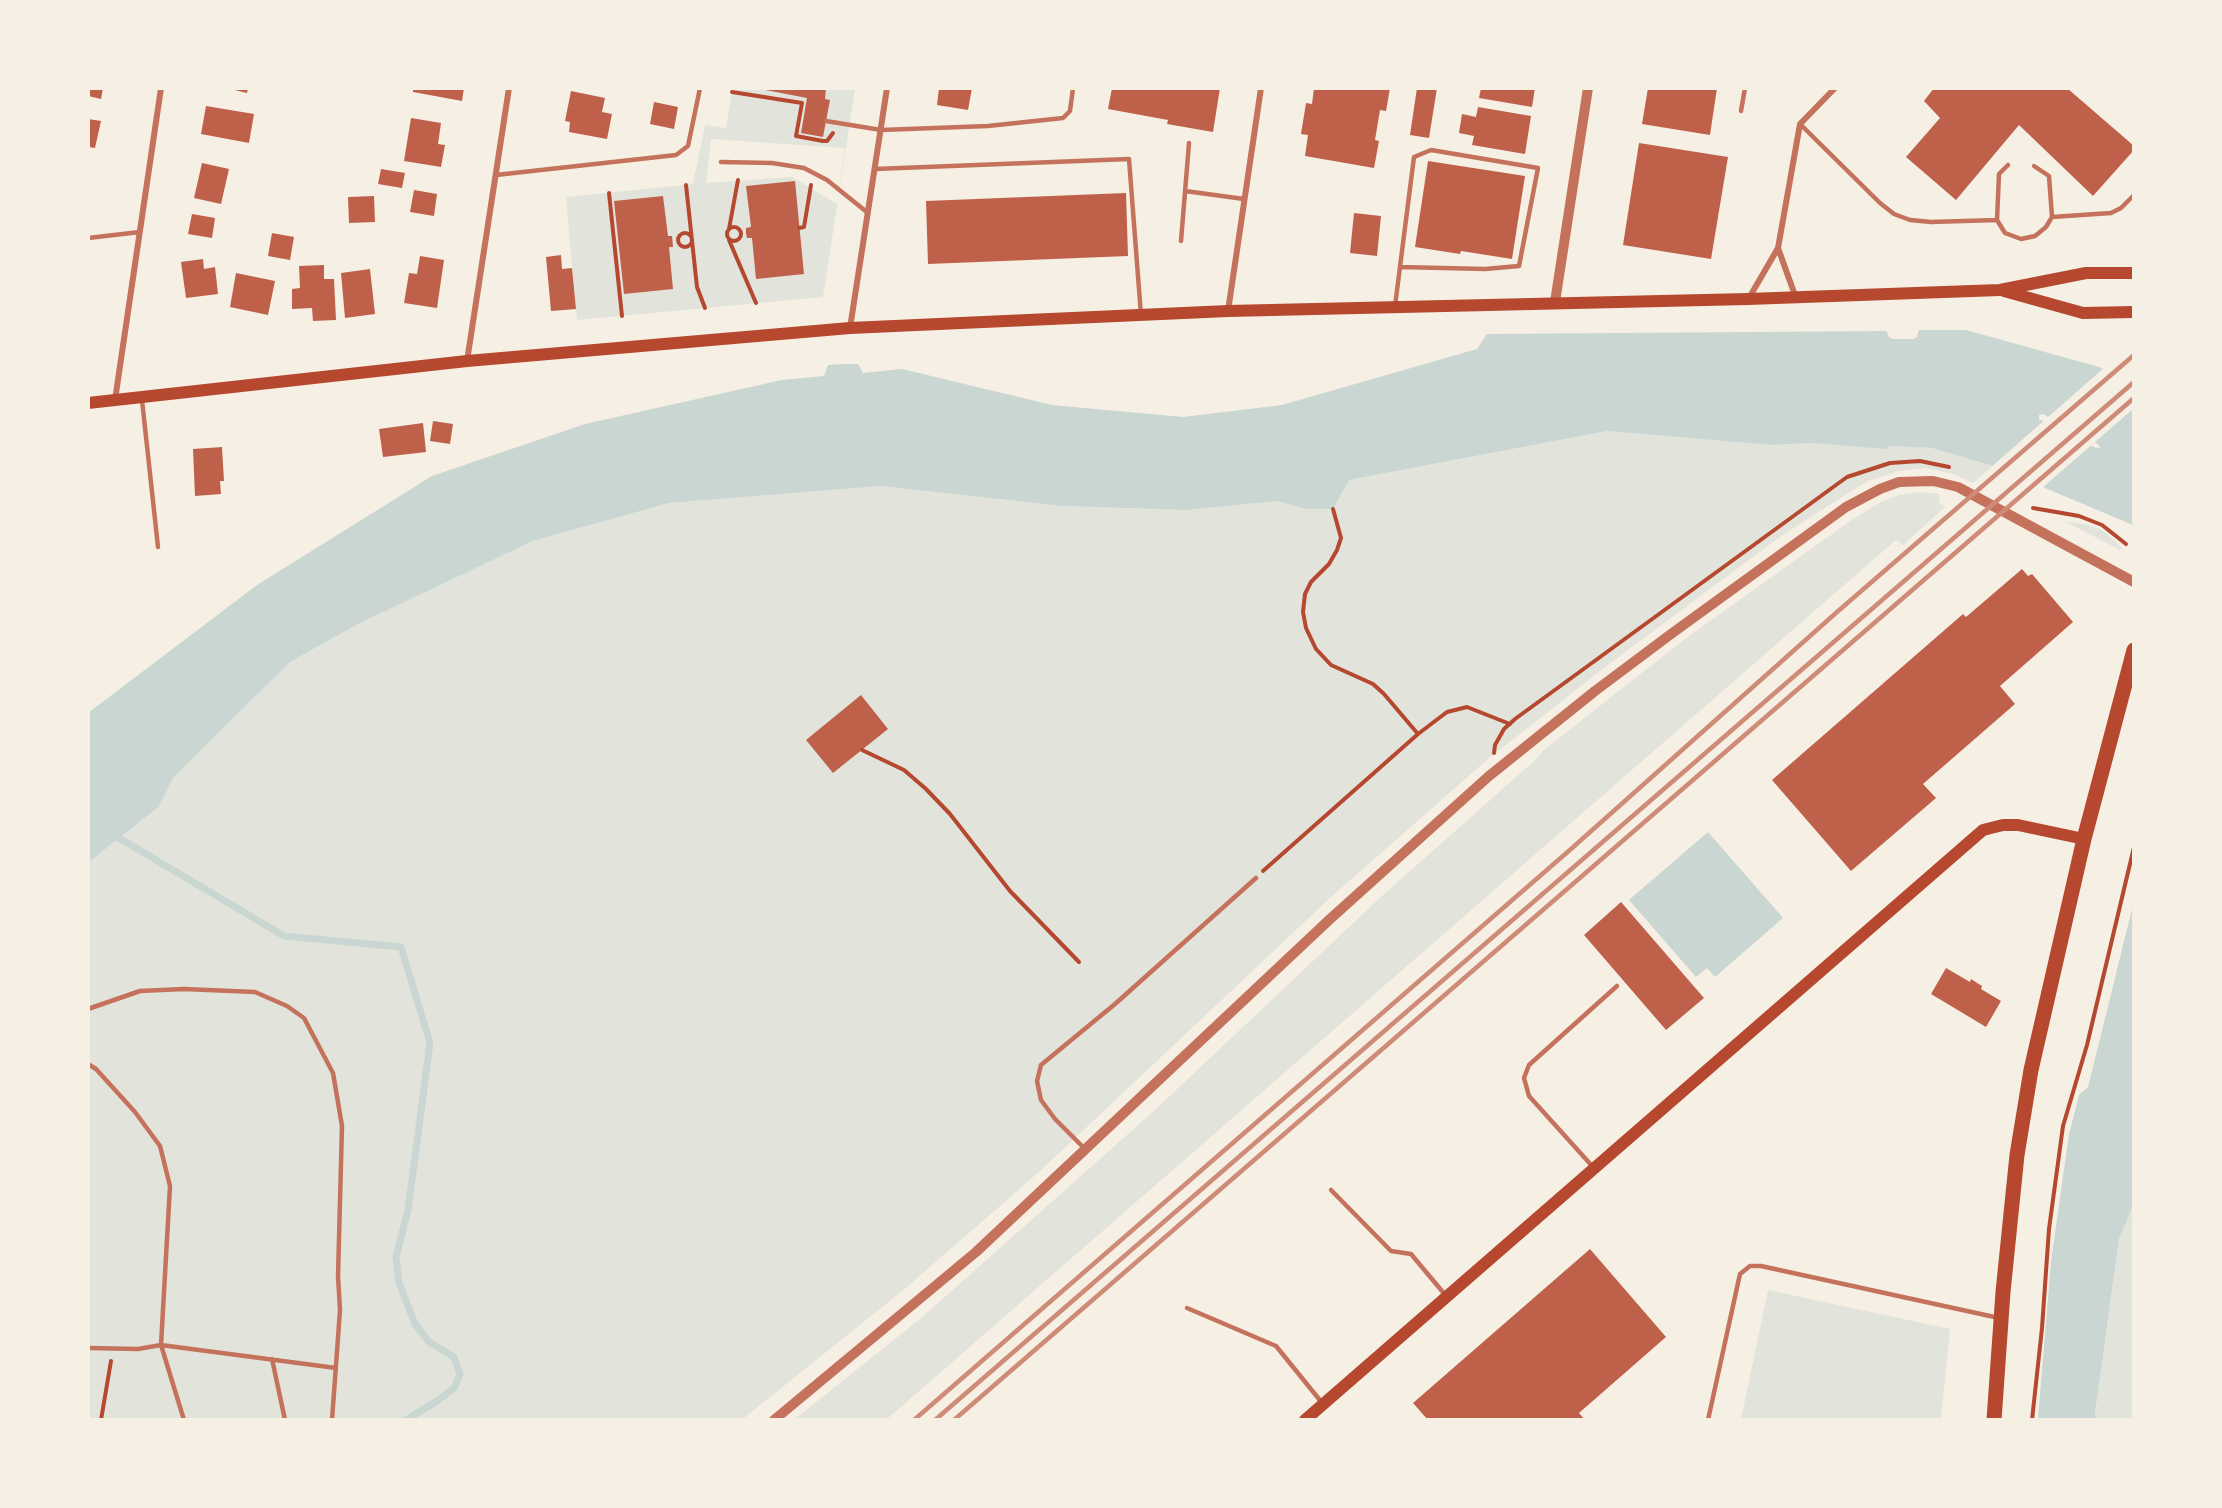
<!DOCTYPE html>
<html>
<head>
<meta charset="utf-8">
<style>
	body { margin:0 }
	#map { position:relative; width:2222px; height:1508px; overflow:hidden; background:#f6efe4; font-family:"IBM Plex Sans",sans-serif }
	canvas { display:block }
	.frame { position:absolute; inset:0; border:90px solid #f6efe4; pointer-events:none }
</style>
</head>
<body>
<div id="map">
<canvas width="2222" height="1508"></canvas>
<div class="frame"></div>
</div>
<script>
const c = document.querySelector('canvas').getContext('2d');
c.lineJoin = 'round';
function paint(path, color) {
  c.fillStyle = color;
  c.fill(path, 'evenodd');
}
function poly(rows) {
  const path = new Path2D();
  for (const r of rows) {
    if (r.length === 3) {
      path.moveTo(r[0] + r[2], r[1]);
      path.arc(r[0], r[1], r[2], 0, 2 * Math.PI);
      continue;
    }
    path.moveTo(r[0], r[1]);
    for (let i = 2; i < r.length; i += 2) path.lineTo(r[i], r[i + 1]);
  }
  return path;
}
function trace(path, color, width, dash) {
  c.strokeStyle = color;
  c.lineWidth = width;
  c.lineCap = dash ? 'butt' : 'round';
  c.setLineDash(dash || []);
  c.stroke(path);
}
paint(poly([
	[732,89,855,89,823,297,577,320,566,197,693,184,705,125,726,128],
	[711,139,845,148,837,204,792,177,706,183],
	[1607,431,1771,445,1812,443,1919,446,1922,448,1932,448,1993,466,1973,483,1953,474,1926,468,1898,471,1866,482,1784,534,1613,661,1488,759,1330,898,1039,1172,907,1287,743,1419,89,1420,89,862,157,807,173,778,290,662,360,623,533,541,669,503,881,486,1062,506,1186,510,1278,501,1305,509,1349,480],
	[1920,492,1939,494,1940,504,1945,507,1903,545,1896,540,887,1419,795,1419,920,1319,1156,1109,1384,894,1533,762,1545,749,1689,636,1850,521,1881,502,1899,495],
	[2064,521,2083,524,2100,529,2111,537,2122,548,2120,550],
	[2133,1205,2133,1419,2096,1419,2095,1415,2119,1239],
	[1768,1290,1950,1329,1941,1419,1741,1419]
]), '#e2e4dc');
paint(poly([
	[1919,330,1966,330,2099,367,2133,385,2133,525,1993,466,1932,448,1890,446,1886,449,1812,443,1771,445,1607,431,1349,480,1333,509,1305,509,1278,501,1186,510,1062,506,881,486,669,503,533,541,360,623,290,662,173,778,158,807,89,862,88,713,257,585,432,476,585,424,782,380,824,376,828,365,844,364,858,364,863,373,902,369,1052,405,1183,417,1282,405,1477,349,1487,334,1886,331,1890,338,1893,339,1914,339,1917,337],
	[2043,414,2098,444,2100,448,2096,448,2039,419,2039,415],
	[1708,832,1783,918,1715,977,1707,968,1696,977,1629,900],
	[2133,905,2133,1205,2119,1239,2095,1414,2096,1419,2038,1419,2051,1262,2069,1134,2079,1095,2088,1087]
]), '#c9d6d2');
paint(poly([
	[2105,367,2134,381,2133,409,2041,489,1990,468]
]), '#f6efe4');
trace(poly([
	[114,835,284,936,401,947,430,1043,408,1210,396,1257,399,1283,415,1324,429,1342,454,1357,460,1374,454,1388,437,1401,406,1420]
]), '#c9d6d2', 7);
paint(poly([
	[88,88,103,88,101,99,88,96],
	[226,88,248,88,247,93],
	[413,88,464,88,462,101,413,92],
	[755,88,826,88,825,99,830,100,823,137,801,133,807,98],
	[939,88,972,88,968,110,937,105],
	[1112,88,1220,88,1213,132,1167,124,1168,120,1108,109],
	[1314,88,1390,88,1386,111,1380,110,1375,140,1379,141,1374,168,1305,156,1308,135,1301,134,1306,103,1312,104],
	[1417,88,1437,88,1429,138,1410,135],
	[1481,88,1535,88,1532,107,1479,98],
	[1648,88,1717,88,1710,135,1642,124],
	[1934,88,2067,88,2134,146,2134,150,2093,196,2019,125,1956,200,1906,157,1940,118,1924,101],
	[571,91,605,98,602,112,612,114,607,139,569,132,570,122,565,121],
	[654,102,678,107,674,129,650,124],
	[206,106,254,114,249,143,201,134],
	[1478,107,1531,116,1525,154,1472,145,1474,136,1459,133,1462,114,1476,117],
	[411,118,441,123,438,144,445,145,441,167,404,161],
	[88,119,101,121,95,148,88,147],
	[1639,143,1728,157,1711,259,1623,245],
	[1428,161,1525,176,1512,259,1461,251,1460,254,1415,247],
	[202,163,229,169,221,204,194,198],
	[381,169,405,173,402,188,378,184],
	[795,181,804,274,756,279,752,238,747,238,746,233,746,228,751,227,746,186],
	[414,190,437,194,434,216,410,212],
	[1126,193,1128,256,928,264,926,201],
	[374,196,375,222,349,223,348,197],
	[663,196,668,236,672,236,673,247,669,247,673,289,624,294,614,201],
	[1354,213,1381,216,1377,256,1350,253],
	[192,214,215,218,212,238,188,234],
	[272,233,294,237,290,260,268,256],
	[561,255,562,269,572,268,576,309,551,311,546,257],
	[420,256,444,260,437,308,404,303,409,273,417,274],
	[203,259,204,269,215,267,218,294,186,298,181,262],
	[324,265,324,279,334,279,336,320,313,321,312,308,292,309,292,289,300,288,299,266],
	[370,269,375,314,345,318,341,273],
	[236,273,275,281,268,315,230,307],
	[433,421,453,424,450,444,430,441],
	[423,423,426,452,383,457,379,429],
	[222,447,224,481,220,481,221,494,195,496,193,449],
	[2022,569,2028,576,2032,574,2073,622,2000,686,2015,704,1923,784,1936,798,1851,871,1772,780,1963,614,1966,617],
	[861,695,888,729,833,773,806,740],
	[1621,902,1704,998,1666,1030,1584,935],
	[1946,968,1970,982,1971,979,1982,986,1981,989,2001,1001,1986,1027,1931,994],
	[1590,1249,1666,1337,1579,1413,1585,1420,1428,1420,1413,1403]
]), '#bf614a');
trace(poly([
	[732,92,802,103,796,136,823,141,827,141,833,133],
	[686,185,697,287,705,308],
	[609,193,622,316],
	[734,234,7],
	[799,228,804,227,811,185],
	[729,229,738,180],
	[685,240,7],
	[729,240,756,303],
	[2033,508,2079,516,2102,525,2126,544],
	[1333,509,1341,538,1337,550,1329,564,1311,582,1305,594,1303,612,1306,628,1316,649,1331,665,1373,684,1384,694,1418,734],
	[862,750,904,770,926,789,950,814,1010,891,1079,962],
	[1494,753,1495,745,1504,729,1515,719,1847,477,1890,463,1920,461,1949,467],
	[1263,871,1418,734,1447,712,1467,707,1510,724],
	[101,1420,111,1361],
	[2032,1420,2042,1328,2049,1229,2063,1126,2087,1045,2134,847]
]), '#b5482f', 4);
trace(poly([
	[1741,111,1745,88],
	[826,121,881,130,988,126,1063,118,1070,111,1073,88],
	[1800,124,1880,203,1894,214,1910,220,1931,222,1997,220,2005,233,2021,239,2035,236,2046,227,2052,217,2111,213,2121,208,2134,195],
	[721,162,772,163,804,168,827,180,868,213],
	[2034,166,2049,176,2052,217],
	[875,169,1129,159,1141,315],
	[496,175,676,155,688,146,700,88],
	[1185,191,1244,199],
	[1997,220,1999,174,2008,165],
	[88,238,140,232],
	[1181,241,1189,143],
	[1395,306,1414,157,1431,150,1538,168,1519,266,1485,269,1400,267],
	[142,400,158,547],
	[88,1009,140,991,184,989,255,992,287,1006,304,1018,333,1073,342,1126,338,1276,340,1310,332,1420],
	[88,1064,96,1069,135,1112,160,1146,170,1186,161,1345,184,1420],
	[1085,1149,1055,1119,1041,1100,1037,1081,1041,1065,1115,1004,1256,878],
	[1593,1167,1529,1096,1524,1078,1529,1065,1617,986],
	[1331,1190,1391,1251,1411,1254,1447,1297],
	[1187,1308,1276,1346,1323,1404],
	[88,1348,138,1349,161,1345,336,1368],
	[272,1359,285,1420],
	[1708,1420,1740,1274,1750,1266,1761,1266,1999,1318]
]), '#c5725c', 4.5);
trace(poly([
	[1778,248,1796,298],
	[1749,298,1778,248,1800,124,1835,88],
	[1228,311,1261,88],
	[850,328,887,88],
	[467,361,509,88],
	[115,400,161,88]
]), '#c5725c', 6);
trace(poly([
	[1555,302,1588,88],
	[774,1420,976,1252,1329,920,1489,776,1595,691,1671,634,1846,507,1880,489,1899,482,1933,481,1958,487,2134,582]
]), '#c5725c', 10);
trace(poly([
	[2004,291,2083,313,2134,312],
	[88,403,467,361,850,328,1228,311,1748,299,2000,290,2086,273,2134,273],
	[1305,1420,1983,830,2003,825,2018,825,2084,839]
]), '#b5482f', 12);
trace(poly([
	[1994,1420,2003,1292,2017,1155,2031,1070,2084,839,2134,650]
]), '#b5482f', 15);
trace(poly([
	[914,1420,1571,849,1837,612,2134,355],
	[935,1420,2134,382],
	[954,1420,2134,398]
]), '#cf8b77', 4.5);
</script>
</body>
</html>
